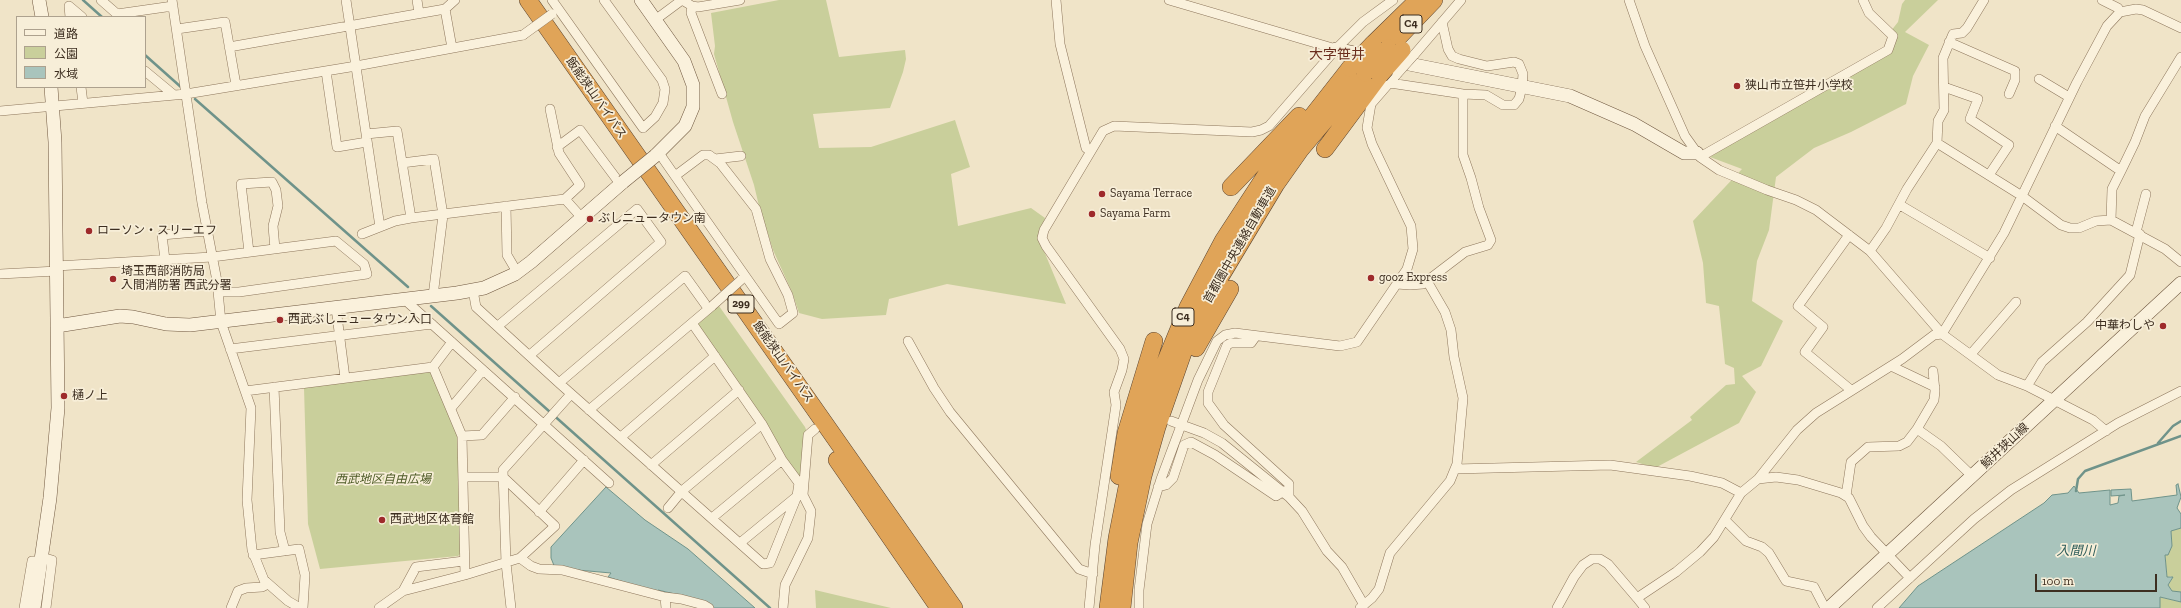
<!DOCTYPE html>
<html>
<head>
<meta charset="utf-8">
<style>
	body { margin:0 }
	#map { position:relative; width:2181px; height:608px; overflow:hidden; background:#f0e4c8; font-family:"Zilla Slab","Noto Sans JP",serif }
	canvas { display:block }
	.legend { position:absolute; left:16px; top:16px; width:130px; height:72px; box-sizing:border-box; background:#f7eed8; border:1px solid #ada18e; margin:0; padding:5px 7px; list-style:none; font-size:12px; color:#3d2e20 }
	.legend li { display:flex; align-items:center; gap:8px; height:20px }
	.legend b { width:20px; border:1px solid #ada18e }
	.scale { position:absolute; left:2035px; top:574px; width:122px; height:18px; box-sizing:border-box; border:2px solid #3d2e20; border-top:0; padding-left:5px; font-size:12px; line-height:14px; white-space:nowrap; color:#3d2e20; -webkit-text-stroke:3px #f7eed8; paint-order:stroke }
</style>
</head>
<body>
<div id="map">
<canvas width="2181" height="608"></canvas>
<ul class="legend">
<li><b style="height:5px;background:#faf1dc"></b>道路</li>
<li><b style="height:11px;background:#c9cf9b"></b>公園</li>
<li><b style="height:11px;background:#a9c4bc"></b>水域</li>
</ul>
<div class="scale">100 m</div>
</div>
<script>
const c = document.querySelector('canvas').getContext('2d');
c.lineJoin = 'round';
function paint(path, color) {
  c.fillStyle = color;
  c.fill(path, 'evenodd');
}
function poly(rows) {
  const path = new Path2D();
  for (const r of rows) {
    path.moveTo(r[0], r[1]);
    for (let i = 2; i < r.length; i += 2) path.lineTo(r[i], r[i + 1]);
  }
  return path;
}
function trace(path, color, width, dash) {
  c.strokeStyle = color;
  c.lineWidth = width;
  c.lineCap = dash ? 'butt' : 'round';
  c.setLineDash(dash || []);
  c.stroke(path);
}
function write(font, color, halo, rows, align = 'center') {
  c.font = font + ' "Zilla Slab","Noto Sans JP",serif';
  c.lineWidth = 3.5;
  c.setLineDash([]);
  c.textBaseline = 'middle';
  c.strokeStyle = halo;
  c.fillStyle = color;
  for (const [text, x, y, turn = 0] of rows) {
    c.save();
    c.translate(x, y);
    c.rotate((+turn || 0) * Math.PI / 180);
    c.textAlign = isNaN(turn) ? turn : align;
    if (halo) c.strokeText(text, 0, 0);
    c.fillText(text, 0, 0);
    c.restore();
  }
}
paint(poly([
	[779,0,826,0,839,57,905,50,906,59,903,72,890,108,813,114,819,148,871,147,955,120,970,167,951,174,958,226,1031,208,1045,218,1039,239,1066,304,947,284,889,299,886,315,822,319,799,313,792,292,773,250,759,206,754,185,733,122,714,54,715,46,711,13],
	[1905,0,1938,0,1905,32,1929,45,1913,76,1906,104,1851,132,1814,148,1776,177,1769,230,1757,261,1752,301,1783,321,1761,366,1742,376,1756,392,1739,423,1655,468,1636,462,1692,420,1690,417,1726,385,1735,384,1734,368,1725,364,1719,306,1706,303,1703,263,1693,221,1742,169,1710,157,1888,46,1887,36,1898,22,1902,4],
	[719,306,805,427,807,432,801,481,785,458,766,422,698,326,698,321],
	[428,371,432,374,458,436,461,553,458,556,320,569,308,524,304,388],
	[2181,528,2181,592,2175,593,2172,591,2168,585,2172,579,2171,576,2167,577,2165,555,2172,546,2171,531],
	[815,590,891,608,816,608],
	[2159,597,2181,602,2181,608,2160,608]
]), '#c9cf9b');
const water = poly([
	[2178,484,2181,497,2177,508,2181,514,2181,528,2171,531,2172,546,2168,555,2165,555,2167,577,2173,577,2168,585,2172,591,2181,592,2181,602,2160,597,2160,608,1899,608,1918,586,2044,503,2052,495,2068,493,2074,486,2079,493,2110,490,2110,505,2118,503,2119,496,2125,495,2111,496,2111,490,2131,489,2132,501,2177,495,2176,485,2178,484],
	[606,487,645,520,688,549,755,608,713,608,704,601,658,590,657,593,608,577,611,573,555,568,551,558,551,547,606,487]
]);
paint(water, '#a9c4bc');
trace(water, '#6f938a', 1);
trace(poly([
	[83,0,102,17],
	[145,55,182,88],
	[195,99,408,287],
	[431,306,770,608],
	[2158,443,2173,426,2181,421],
	[2076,491,2078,479,2085,471,2181,436]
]), '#6f938a', 2.5);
const street = poly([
	[101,0,117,14,173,6],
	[172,0,202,203,217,281,221,322,251,408,247,500,252,550,264,580,288,601,300,608],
	[346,0,380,227],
	[417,0,419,13],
	[552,0,643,128,655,117,663,103,665,89,662,80,604,0],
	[682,0,692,6,698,7,740,0],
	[1056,0,1060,44,1086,148,1090,151],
	[1169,0,1336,49],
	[1629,0,1645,46,1685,136,1700,157,1719,170,1767,190,1796,200,1816,210,1870,251,1942,334,1998,375,2027,386,2093,420,2106,431],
	[2102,0,2118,8,2120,12],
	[692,6,691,13,722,94],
	[70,17,69,6,82,17],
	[655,20,682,0],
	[177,29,225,22,236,85],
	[1949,42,2015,71,2015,80,2009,94],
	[229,47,445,9],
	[452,48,445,9,455,0],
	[1414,55,1461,0],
	[145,71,174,95],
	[326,71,337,147,367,142],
	[2039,79,2069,97],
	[1390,83,1463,94,1486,95,1503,105,1514,105,1519,99,1522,87,1523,74,1519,64,1514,62,1487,66,1459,59,1452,56,1448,49,1442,22],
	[81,87,83,103],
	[1944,87,1978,99,1970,119,2009,145,1989,175],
	[550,109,559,153,580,185,565,199],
	[0,111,186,94,356,66,523,35],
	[2055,126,2121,171,2112,189,2111,220,2165,249,2181,262],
	[366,134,397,131,411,218],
	[1937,143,1938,121,1944,110,1943,58,1953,34,1962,33,1967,28,1984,0],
	[557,147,580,130,621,185],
	[659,153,675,176,779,324,793,313,788,295,770,259,756,209,720,163,709,155,703,155,675,176],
	[1700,157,1888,50,1893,36,1869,13,1863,0],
	[715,159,741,156],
	[402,163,434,159,443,215,433,296],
	[2121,171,2135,142,2145,116,2181,57],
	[1900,205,1990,258],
	[506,206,507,255,517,272],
	[2136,232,2146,194],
	[362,234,395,221,411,218,565,199,582,218],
	[1849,235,1798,306,1823,327,1805,352,1851,390],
	[1870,251,1886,228,1907,189,1937,143,2022,196,2061,225,2070,228,2079,228,2096,221,2111,220],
	[249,252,241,184,272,182,276,190,278,206,273,226,275,249],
	[165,260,162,235,207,231],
	[56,266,212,257,336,241,364,264,367,274,239,292,218,292],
	[0,274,57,271],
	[1397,284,1410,285,1423,284,1465,252,1488,245,1491,240,1479,208,1471,178,1463,155,1463,94],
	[473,290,476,307,559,383,763,564,770,563,797,496,799,483,782,460,762,424,692,323],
	[405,300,609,483],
	[336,308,345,378],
	[498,326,637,209,661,242,530,355],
	[1942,334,2004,233,2077,82,2107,26,2120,12,2136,9,2143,10,2181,28],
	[1256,336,1251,343,1231,343,1227,345,1208,392,1208,403,1224,425,1289,484,1289,497],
	[908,341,934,388,950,412,1079,569,1093,574],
	[230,349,432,324],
	[1971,354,2016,302],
	[1891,366,1935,387],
	[433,367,462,436,465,575],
	[559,383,685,276,708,308],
	[2027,386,2042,362,2087,322,2130,275,2140,234],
	[274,387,280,532,285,551],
	[245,391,433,367,452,342],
	[451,408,483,370],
	[589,410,712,306],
	[1171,421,1204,433,1222,443,1289,497,1302,511,1327,551,1342,567,1364,605],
	[1917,429,1941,446,1972,476],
	[462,436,482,435,515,397],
	[621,437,715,356],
	[651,465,739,390],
	[1455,469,1610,465,1690,476,1722,483,1741,493],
	[1758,479,1776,477,1798,480,1841,493,1849,498,1863,526,1871,537,1910,578],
	[1158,487,1166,485,1173,478,1184,445,1191,442,1215,455,1276,496,1284,491],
	[1846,496,1851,462,1868,447,1899,446,1907,442,1917,429,1934,400,1935,391,1933,371],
	[668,508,682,491,762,424],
	[539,512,584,460],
	[712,518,782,460],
	[1725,520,1746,541,1762,547,1769,553,1786,581,1814,587,1825,608],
	[740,543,796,497],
	[253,555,299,549,305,575,303,608],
	[41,557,52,560,46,608],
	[520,558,531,566,539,569,562,570,665,597,681,599,704,605,709,608],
	[403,591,465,575,520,558,555,526,503,477,463,477],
	[665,597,666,608],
	[1637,598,1645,608],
	[24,608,32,561,41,561],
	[231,608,238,591,246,588,262,587,268,584],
	[379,608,403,591,416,567,464,561],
	[511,608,506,563,503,470,571,394],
	[783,608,785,585,808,538,811,511,803,495,808,435,815,429],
	[1089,608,1095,545,1116,405,1114,392,1122,370,1124,359,1120,349,1046,246,1042,238,1044,230,1103,131,1114,126,1252,132,1261,130,1269,126,1336,49,1363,22,1393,0],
	[1139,608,1139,590,1147,524,1161,479,1198,380,1217,341,1225,335,1235,333,1340,346,1357,342,1407,269,1413,249,1411,226,1372,144,1367,128,1371,104,1397,74],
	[1360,608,1372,598,1379,589,1390,553,1450,481,1457,464,1463,398,1454,357,1451,330,1445,312,1427,281],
	[1557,608,1574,577,1583,565,1592,559,1600,559,1608,564,1637,598,1676,572,1700,552,1714,537,1741,493,1758,479,1797,430,1816,413,1902,359,1934,335,1942,334],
	[1877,608,1974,519,2011,490,2118,423,2181,391]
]);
const secondary = poly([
	[39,0,42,17],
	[641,0,684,61,693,85,693,107,685,126,655,156],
	[1336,49,1369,56],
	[1394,61,1570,96,1634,124,1684,153,1697,153],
	[57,326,120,316,133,317,166,324,190,325,457,293,484,288,515,274,531,262,623,182],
	[34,608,50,498,58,408,55,142,51,87],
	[1829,608,2181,283]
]);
const highway = poly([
	[528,0,954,608],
	[1373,44,1418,0],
	[1388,48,1434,0],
	[1325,149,1380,75],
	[1231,187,1299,116],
	[1196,348,1230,289],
	[837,460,939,608],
	[1119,476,1126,433,1154,341],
	[1108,608,1117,538,1131,467,1160,375,1188,307,1223,241,1266,175,1350,68],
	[1122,608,1129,543,1143,476,1157,427,1186,344,1219,279,1276,184,1300,150,1365,73]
]);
trace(street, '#8d765c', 10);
trace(secondary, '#6f573f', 14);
trace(highway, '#5b4430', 18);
trace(street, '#faf1dc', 9);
trace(secondary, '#faf1dc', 13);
trace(highway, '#e0a458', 17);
const streetBridge = poly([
	[523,35,552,14],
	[1397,74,1414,55],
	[712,306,741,280]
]);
const secondaryBridge = poly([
	[623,182,655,156]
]);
const highwayBridge = poly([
	[1350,68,1373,44],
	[1365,73,1388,48],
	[1380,75,1402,50]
]);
trace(streetBridge, '#8d765c', 10, []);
trace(secondaryBridge, '#6f573f', 14, []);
trace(highwayBridge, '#5b4430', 18, []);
trace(streetBridge, '#faf1dc', 9);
trace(secondaryBridge, '#faf1dc', 13);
trace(highwayBridge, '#e0a458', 17);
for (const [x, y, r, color] of [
	[1737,86,4,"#9e2a2b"],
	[1102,194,4,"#9e2a2b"],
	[1092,214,4,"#9e2a2b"],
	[590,219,4,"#9e2a2b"],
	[89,231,4,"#9e2a2b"],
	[1371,278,4,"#9e2a2b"],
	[113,279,4,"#9e2a2b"],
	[280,320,4,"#9e2a2b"],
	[2163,326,4,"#9e2a2b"],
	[64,396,4,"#9e2a2b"],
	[382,520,4,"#9e2a2b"]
]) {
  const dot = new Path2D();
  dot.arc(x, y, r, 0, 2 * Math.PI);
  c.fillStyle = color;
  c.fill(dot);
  trace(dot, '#f7eed8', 1.5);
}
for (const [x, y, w] of [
	[1411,24,22],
	[741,304,26],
	[1183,317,22]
]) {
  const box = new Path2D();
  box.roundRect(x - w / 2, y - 9, w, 18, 3);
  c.fillStyle = '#f7eed8';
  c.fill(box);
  trace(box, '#3d2e20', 1);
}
write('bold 11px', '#3d2e20', null, [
	["C4",1411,24],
	["299",741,304],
	["C4",1183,317]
]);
write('12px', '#3d2e20', '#f7eed8', [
	["狭山市立笹井小学校",1745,86],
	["Sayama Terrace",1110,194],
	["Sayama Farm",1100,214],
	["ぶしニュータウン南",598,219],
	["ローソン・スリーエフ",97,231],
	["埼玉西部消防局",121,272],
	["入間消防署 西武分署",121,286],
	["gooz Express",1379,278],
	["西武ぶしニュータウン入口",288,320],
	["中華わしや",2155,326,"right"],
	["樋ノ上",72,396],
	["西武地区体育館",390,520]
], 'left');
write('12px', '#3d2e20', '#f7eed8', [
	["飯能狭山バイパス",596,98,55],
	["首都圏中央連絡自動車道",1240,245,-60],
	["飯能狭山バイパス",783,362,55],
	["鯨井狭山線",2005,446,-43]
]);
write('italic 12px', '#4d5a26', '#f7eed8', [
	["西武地区自由広場",383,480]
]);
write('italic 13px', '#2f5d5a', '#f7eed8', [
	["入間川",2076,551]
]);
write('14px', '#6b2e1e', '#f7eed8', [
	["大字笹井",1337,55]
]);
</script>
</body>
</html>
